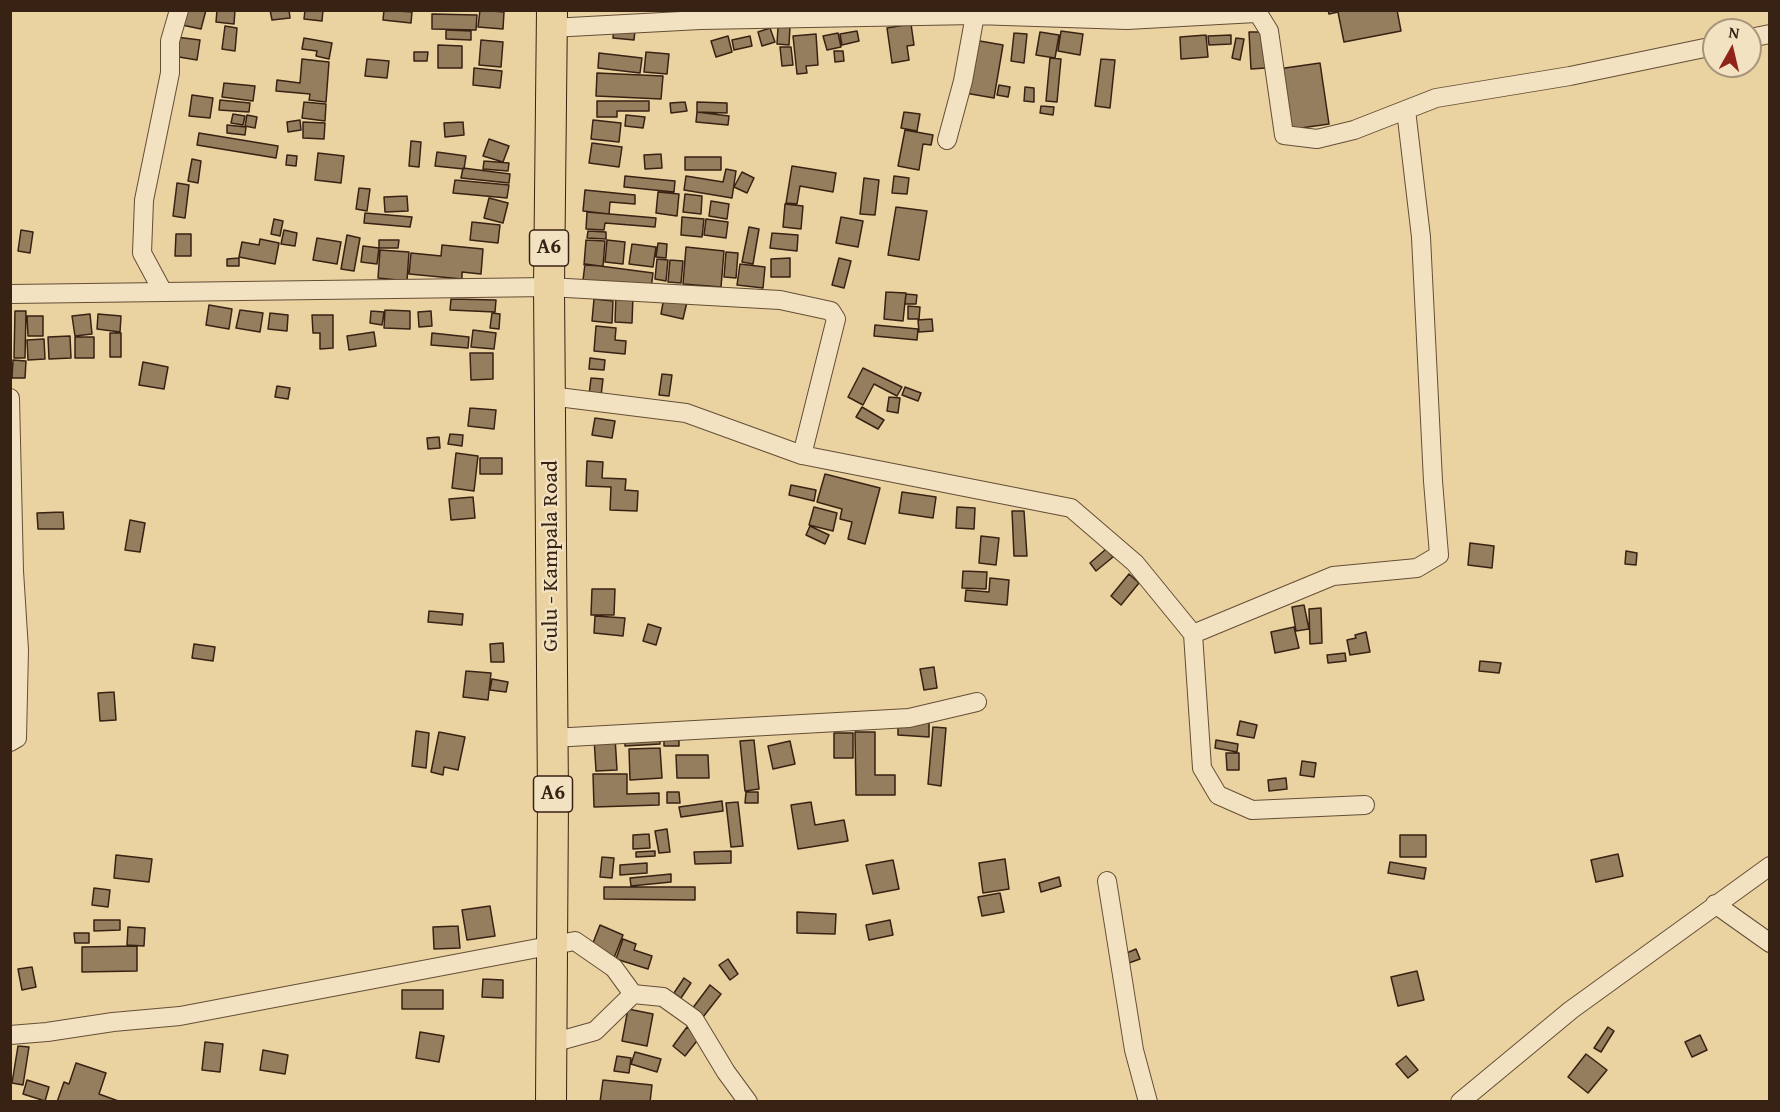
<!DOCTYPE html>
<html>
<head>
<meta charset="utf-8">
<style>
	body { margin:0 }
	#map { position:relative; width:1780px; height:1112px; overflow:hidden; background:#ebd2a1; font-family:"Gentium Book Plus",serif }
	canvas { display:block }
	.frame { position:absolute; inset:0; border:12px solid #372213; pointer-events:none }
	.north { position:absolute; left:1702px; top:18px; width:60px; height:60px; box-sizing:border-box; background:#f2e2c2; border:2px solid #a7957c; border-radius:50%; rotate:8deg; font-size:16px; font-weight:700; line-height:24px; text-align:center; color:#372213 }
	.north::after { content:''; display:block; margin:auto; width:21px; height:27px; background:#8f2418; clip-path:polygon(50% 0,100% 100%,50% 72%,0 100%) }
</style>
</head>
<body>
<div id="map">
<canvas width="1780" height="1112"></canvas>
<div class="frame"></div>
<div class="north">N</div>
</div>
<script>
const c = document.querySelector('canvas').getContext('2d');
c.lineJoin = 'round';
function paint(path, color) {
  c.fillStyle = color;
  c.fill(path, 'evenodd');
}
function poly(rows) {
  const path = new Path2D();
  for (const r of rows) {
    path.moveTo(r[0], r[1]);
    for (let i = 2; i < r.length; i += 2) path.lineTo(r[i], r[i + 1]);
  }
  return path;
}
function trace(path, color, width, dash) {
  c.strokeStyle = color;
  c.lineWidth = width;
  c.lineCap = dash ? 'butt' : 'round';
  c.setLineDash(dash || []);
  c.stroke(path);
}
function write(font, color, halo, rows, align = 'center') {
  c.font = font + ' "Gentium Book Plus",serif';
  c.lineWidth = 4.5;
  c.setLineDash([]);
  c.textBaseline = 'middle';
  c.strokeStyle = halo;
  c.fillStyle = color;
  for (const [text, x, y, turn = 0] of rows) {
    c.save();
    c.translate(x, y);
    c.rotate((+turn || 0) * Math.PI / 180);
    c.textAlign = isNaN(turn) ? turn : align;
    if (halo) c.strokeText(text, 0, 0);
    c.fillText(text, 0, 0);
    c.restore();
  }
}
const building = poly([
	[186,10,206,10,201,29,182,25,186,10],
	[217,10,235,10,234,24,216,22,217,10],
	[270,10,289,10,290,18,272,20,270,10],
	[305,10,323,10,322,21,304,19,305,10],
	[384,10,412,12,411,23,383,20,384,10],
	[480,10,504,12,503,29,478,27,480,10],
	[1328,10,1397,10,1401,31,1344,42,1338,12,1329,14,1328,10],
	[432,14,477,15,476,30,432,29,432,14],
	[911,24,914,45,907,46,909,60,892,63,887,28,911,24],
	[225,26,237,28,235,51,222,49,225,26],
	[778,27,790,27,789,45,777,44,778,27],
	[614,28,635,30,634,40,613,38,614,28],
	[770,28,775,42,762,46,758,32,770,28],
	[446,30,471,31,471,40,446,39,446,30],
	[857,31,859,41,842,45,840,34,857,31],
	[1061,31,1083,34,1080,55,1058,51,1061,31],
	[1040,32,1059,35,1055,58,1036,55,1040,32],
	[1249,32,1264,32,1266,68,1251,69,1249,32],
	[838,33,841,47,827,50,823,36,838,33],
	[1014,33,1027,34,1024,63,1011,61,1014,33],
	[816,34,818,65,806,66,807,73,797,74,793,36,816,34],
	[1206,35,1208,57,1181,59,1180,37,1206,35],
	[1231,35,1231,44,1209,45,1208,36,1231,35],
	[728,36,732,52,716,57,711,41,728,36],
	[750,36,752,46,734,50,732,40,750,36],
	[176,37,200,40,197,60,173,56,176,37],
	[304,38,332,43,329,59,316,56,317,51,302,49,304,38],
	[1236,38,1244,39,1240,60,1232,58,1236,38],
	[481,40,503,42,501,67,479,65,481,40],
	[974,40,1003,45,994,98,965,93,974,40],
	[438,45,462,46,462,68,438,68,438,45],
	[780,47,791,47,793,65,782,66,780,47],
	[834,51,843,51,844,61,835,62,834,51],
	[414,52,428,52,427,61,414,61,414,52],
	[646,52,669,54,667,74,644,72,646,52],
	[599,53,642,58,640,73,598,68,599,53],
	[1050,58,1061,59,1057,102,1046,101,1050,58],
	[302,59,329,62,326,102,309,100,310,94,276,91,277,80,300,83,302,59],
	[367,59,389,61,387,78,365,76,367,59],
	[1101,59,1115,60,1110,108,1095,106,1101,59],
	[1320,63,1329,124,1287,130,1278,69,1320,63],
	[474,68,502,71,500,88,473,85,474,68],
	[597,73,663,76,661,99,596,96,597,73],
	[224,83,255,86,253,101,222,97,224,83],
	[999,85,1010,87,1008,97,997,95,999,85],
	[1025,87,1034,88,1034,102,1024,101,1025,87],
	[192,95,213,98,210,118,189,116,192,95],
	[220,100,250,103,249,112,219,110,220,100],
	[597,101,649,101,649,111,617,111,617,117,597,117,597,101],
	[304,102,326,104,325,121,302,118,304,102],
	[685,102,687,111,671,113,670,103,685,102],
	[697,102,727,103,727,113,697,112,697,102],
	[1041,106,1054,107,1053,115,1040,113,1041,106],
	[697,112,729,116,728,125,696,122,697,112],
	[904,112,920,114,917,131,901,128,904,112],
	[233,114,245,116,243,125,231,123,233,114],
	[247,115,257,117,255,128,245,126,247,115],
	[626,115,645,117,643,128,625,126,626,115],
	[300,120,301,130,288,132,287,122,300,120],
	[593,120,621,123,619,142,591,139,593,120],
	[303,122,325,123,324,139,303,138,303,122],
	[463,122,464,135,445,137,444,123,463,122],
	[227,125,246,127,245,135,227,133,227,125],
	[905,130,933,135,931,145,923,144,919,170,898,166,905,130],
	[199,133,278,146,276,158,197,145,199,133],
	[489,139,509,146,503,162,483,156,489,139],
	[411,141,421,142,419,167,409,166,411,141],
	[592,143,622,147,619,167,589,163,592,143],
	[437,152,466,156,464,169,435,166,437,152],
	[318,153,344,156,341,183,315,180,318,153],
	[661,154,662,168,645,169,644,155,661,154],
	[287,155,297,156,296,166,286,165,287,155],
	[685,157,721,157,721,170,685,170,685,157],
	[192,159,201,161,198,183,188,181,192,159],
	[484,161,509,163,508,171,483,169,484,161],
	[792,166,836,173,833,192,800,186,797,204,786,203,792,166],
	[463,168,510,174,509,183,461,178,463,168],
	[726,169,736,171,732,198,684,190,686,176,723,182,726,169],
	[742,172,754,178,747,193,734,187,742,172],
	[625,176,675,181,674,192,624,187,625,176],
	[894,176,909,178,907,194,892,193,894,176],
	[864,178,879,180,875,215,860,214,864,178],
	[455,180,509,185,507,198,453,193,455,180],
	[177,183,189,185,185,218,173,216,177,183],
	[359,188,370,189,367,211,356,209,359,188],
	[585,190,635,195,635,204,610,202,609,214,583,211,585,190],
	[658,192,679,194,677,216,656,213,658,192],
	[685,194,702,196,701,214,683,212,685,194],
	[407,196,408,211,385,212,384,197,407,196],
	[489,198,508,203,503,223,484,218,489,198],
	[711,201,729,204,727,219,709,216,711,201],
	[785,204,803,206,801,229,783,227,785,204],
	[896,207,927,211,919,260,888,255,896,207],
	[587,212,656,218,655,227,605,223,604,230,586,229,587,212],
	[365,213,412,217,410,227,364,223,365,213],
	[682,217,704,219,702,237,681,235,682,217],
	[841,217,863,221,858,247,836,243,841,217],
	[274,219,283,221,280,236,271,234,274,219],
	[706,219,728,222,726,238,704,235,706,219],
	[472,222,500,225,498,243,470,240,472,222],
	[749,227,759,229,753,264,742,262,749,227],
	[21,230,33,232,30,253,18,251,21,230],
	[284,230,297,233,295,246,281,244,284,230],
	[588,231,606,232,606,239,587,238,588,231],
	[772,233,798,235,797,251,770,248,772,233],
	[176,234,191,234,191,256,175,256,176,234],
	[347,235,360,238,354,271,341,269,347,235],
	[317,238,341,242,337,264,313,260,317,238],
	[260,239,279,243,275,264,239,257,242,242,259,245,260,239],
	[379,240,399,240,398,248,379,248,379,240],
	[586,240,605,241,603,266,584,265,586,240],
	[607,240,625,242,623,264,605,262,607,240],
	[658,243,667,244,666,258,656,257,658,243],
	[632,244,656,247,653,267,629,264,632,244],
	[442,245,483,249,481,274,462,272,462,279,409,274,411,253,441,256,442,245],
	[363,246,379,248,377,264,361,262,363,246],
	[686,247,724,251,721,287,683,284,686,247],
	[380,250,409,252,407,281,378,278,380,250],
	[726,252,738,253,736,278,724,277,726,252],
	[239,258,239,266,227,266,227,259,239,258],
	[790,258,790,277,771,277,771,259,790,258],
	[839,258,851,261,844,288,832,285,839,258],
	[657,259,668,260,666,281,655,279,657,259],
	[670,260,683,261,681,283,668,282,670,260],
	[585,264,653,273,651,289,583,280,585,264],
	[740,264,765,267,763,288,737,285,740,264],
	[886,292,906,293,903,321,884,319,886,292],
	[616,294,633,295,632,323,615,322,616,294],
	[906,294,917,295,916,304,905,304,906,294],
	[664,297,687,302,683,319,661,314,664,297],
	[451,299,496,300,495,312,450,310,451,299],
	[594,299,613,301,612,323,592,321,594,299],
	[209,305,232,309,229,329,206,325,209,305],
	[908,306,920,307,919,319,908,319,908,306],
	[240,310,263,313,260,332,236,328,240,310],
	[385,310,410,311,410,329,384,328,385,310],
	[15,311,26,311,25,358,14,358,15,311],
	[371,311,384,312,382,325,370,323,371,311],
	[431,311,432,326,419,327,418,312,431,311],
	[270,313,288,315,287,331,268,329,270,313],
	[492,313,500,314,499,329,490,328,492,313],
	[90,314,92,334,75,336,72,316,90,314],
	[98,314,121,316,120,332,97,329,98,314],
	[312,315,333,315,333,348,320,349,320,333,313,333,312,315],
	[27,316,43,316,43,336,28,336,27,316],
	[932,319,933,331,919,332,918,320,932,319],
	[875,325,918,329,917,340,874,336,875,325],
	[596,326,616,328,615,340,626,341,625,354,594,351,596,326],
	[473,330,496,333,494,349,471,347,473,330],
	[374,332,376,346,349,350,347,336,374,332],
	[110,333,121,333,121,357,110,357,110,333],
	[432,333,469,337,468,348,431,345,432,333],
	[70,336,71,358,49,359,48,337,70,336],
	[75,337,94,337,94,358,75,358,75,337],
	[44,339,45,359,28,360,27,340,44,339],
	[470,353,493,353,493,379,471,380,470,353],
	[590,358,605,360,604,370,589,369,590,358],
	[13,360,26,361,25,378,12,378,13,360],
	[143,362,168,367,164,389,139,385,143,362],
	[863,368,902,387,897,396,874,384,863,405,848,397,863,368],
	[662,374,672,375,669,396,659,395,662,374],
	[591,378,603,379,601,396,589,395,591,378],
	[277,386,290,388,288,399,275,397,277,386],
	[905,387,921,393,918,401,902,395,905,387],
	[889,397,900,398,898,413,887,411,889,397],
	[862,407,884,420,878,429,856,417,862,407],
	[470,408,496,410,494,429,468,426,470,408],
	[595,418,615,421,612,438,592,435,595,418],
	[450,434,463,435,462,446,448,444,450,434],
	[439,437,440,448,428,449,427,438,439,437],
	[456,453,478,456,474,491,452,488,456,453],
	[480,458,502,458,502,474,480,474,480,458],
	[587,461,603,462,602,478,626,479,625,490,638,491,637,511,610,510,611,487,586,486,587,461],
	[825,474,880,488,865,544,848,539,852,522,840,519,842,509,817,502,825,474],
	[791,485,816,490,814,501,789,495,791,485],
	[902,492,936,497,933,518,899,513,902,492],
	[473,497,475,518,451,520,449,499,473,497],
	[814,507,837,513,833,531,809,525,814,507],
	[957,507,975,508,974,529,956,528,957,507],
	[1012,511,1024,511,1027,556,1014,556,1012,511],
	[63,512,64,529,38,529,37,513,63,512],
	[130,520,145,523,140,552,125,550,130,520],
	[810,526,829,535,825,544,806,535,810,526],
	[981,536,999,538,996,565,979,563,981,536],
	[1470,543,1494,546,1492,568,1468,565,1470,543],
	[1106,549,1113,557,1096,571,1090,563,1106,549],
	[1626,551,1637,553,1636,565,1625,564,1626,551],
	[963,571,987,572,986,589,962,588,963,571],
	[1129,574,1139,583,1121,605,1111,596,1129,574],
	[990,578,1009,580,1007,605,965,601,966,590,989,592,990,578],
	[592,589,615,589,614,615,591,615,592,589],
	[1304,605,1309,629,1296,631,1292,607,1304,605],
	[1321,608,1322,643,1310,644,1309,609,1321,608],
	[429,611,463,614,462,625,428,622,429,611],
	[595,616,625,618,623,636,594,633,595,616],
	[648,624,661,628,656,645,643,641,648,624],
	[1294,627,1299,648,1275,653,1271,632,1294,627],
	[1366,632,1370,652,1350,655,1347,640,1356,638,1355,635,1366,632],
	[503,643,504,662,491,662,490,644,503,643],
	[194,644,215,647,213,661,192,658,194,644],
	[1345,653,1346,661,1328,663,1327,655,1345,653],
	[1480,661,1501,663,1499,673,1479,671,1480,661],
	[934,667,937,688,924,690,920,669,934,667],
	[466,671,491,673,488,700,463,697,466,671],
	[492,679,508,682,506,692,490,690,492,679],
	[114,692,116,720,100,721,98,693,114,692],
	[1240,721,1257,725,1254,738,1237,735,1240,721],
	[898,722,929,723,929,737,898,735,898,722],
	[933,727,946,728,941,786,928,784,933,727],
	[416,731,429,733,426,768,412,766,416,731],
	[439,732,465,737,458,770,444,767,443,775,431,772,439,732],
	[855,732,875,732,875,775,895,775,895,795,856,795,855,732],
	[834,733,853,733,853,758,834,758,834,733],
	[659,734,660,744,625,746,625,736,659,734],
	[664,735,679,735,679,746,664,746,664,735],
	[615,737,617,770,596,771,594,738,615,737],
	[754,740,759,789,745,791,740,741,754,740],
	[1216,740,1238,744,1237,752,1215,748,1216,740],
	[790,741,795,764,773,769,768,746,790,741],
	[660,748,662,778,630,780,629,749,660,748],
	[1226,753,1239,753,1239,770,1227,770,1226,753],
	[676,755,708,755,709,778,677,778,676,755],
	[1302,761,1316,763,1314,777,1300,775,1302,761],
	[593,774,627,774,627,794,659,793,659,805,594,807,593,774],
	[1286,778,1287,789,1269,791,1268,780,1286,778],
	[667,792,679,792,680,803,667,803,667,792],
	[746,792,758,792,758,803,745,803,746,792],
	[722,801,723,811,681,817,679,807,722,801],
	[738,802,743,846,731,847,726,803,738,802],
	[811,802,815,825,844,820,848,841,798,849,791,805,811,802],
	[667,829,670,852,659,853,655,831,667,829],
	[649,834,650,848,633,849,633,835,649,834],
	[1400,835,1426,835,1426,857,1400,857,1400,835],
	[655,851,655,856,636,857,636,852,655,851],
	[731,851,731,863,695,864,694,852,731,851],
	[1618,854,1623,876,1596,882,1591,860,1618,854],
	[116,855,152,859,149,882,114,878,116,855],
	[602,857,614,858,612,878,600,877,602,857],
	[1005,859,1009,889,983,893,979,863,1005,859],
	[893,860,899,889,873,894,866,865,893,860],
	[1390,862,1426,868,1424,879,1388,873,1390,862],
	[647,863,647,873,620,875,620,865,647,863],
	[671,874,671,882,631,886,630,878,671,874],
	[1059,877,1061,886,1041,892,1039,883,1059,877],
	[604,887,695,887,695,900,604,899,604,887],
	[94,888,110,890,108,907,92,905,94,888],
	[1000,893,1004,912,982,916,978,897,1000,893],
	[490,906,495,936,467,940,462,910,490,906],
	[797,912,836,914,835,934,797,933,797,912],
	[94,920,120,920,120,930,94,931,94,920],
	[890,920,893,935,869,940,866,925,890,920],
	[600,925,623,935,614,958,591,948,600,925],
	[458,926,460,948,434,949,433,927,458,926],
	[128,927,145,928,144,946,127,945,128,927],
	[74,933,89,933,89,943,75,943,74,933],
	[623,939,636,944,634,950,652,956,648,969,616,959,623,939],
	[137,946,137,971,82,972,82,947,137,946],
	[1136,949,1140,959,1126,964,1122,955,1136,949],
	[728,959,738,974,730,980,719,965,728,959],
	[32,967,36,987,22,990,18,969,32,967],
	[1417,971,1424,1000,1398,1006,1391,977,1417,971],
	[684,978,691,983,681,998,674,993,684,978],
	[483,979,503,980,503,998,482,997,483,979],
	[710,985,721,994,703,1017,692,1009,710,985],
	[402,990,443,990,443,1009,402,1009,402,990],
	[628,1009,653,1014,647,1046,622,1041,628,1009],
	[687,1027,700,1037,685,1056,673,1046,687,1027],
	[1608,1027,1614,1031,1601,1052,1594,1048,1608,1027],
	[420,1032,444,1036,439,1062,416,1058,420,1032],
	[1700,1035,1707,1050,1692,1057,1685,1042,1700,1035],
	[205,1042,223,1044,220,1072,202,1070,205,1042],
	[18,1046,29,1047,23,1085,12,1083,18,1046],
	[263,1050,288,1055,285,1074,260,1070,263,1050],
	[635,1052,661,1059,657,1072,631,1064,635,1052],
	[1586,1054,1607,1070,1588,1093,1568,1077,1586,1054],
	[617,1056,631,1058,629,1073,614,1071,617,1056],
	[1406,1056,1418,1070,1408,1078,1396,1064,1406,1056],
	[76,1063,106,1073,99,1094,121,1102,57,1102,64,1082,69,1084,76,1063],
	[27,1080,49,1087,45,1101,23,1094,27,1080],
	[603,1080,652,1085,650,1102,600,1102,603,1080]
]);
paint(building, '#957e5d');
trace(building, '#372213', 1.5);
const minor = poly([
	[1256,10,1269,31,1284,135,1317,139,1354,130,1436,98,1570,76,1714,46],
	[551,28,700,20,975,15,1127,20,1256,13],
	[1750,38,1770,34],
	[947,140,963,81,975,15],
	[163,292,142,253,144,200,170,73,170,41,179,10],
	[10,294,549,287,780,300,831,311,836,319,802,455],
	[550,396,686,413,802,455,1071,508,1135,563,1193,634,1202,768,1218,795,1252,810,1365,805],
	[10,398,14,571,19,650,17,738,10,742],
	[1193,634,1333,576,1417,568,1439,555,1433,481,1421,237,1406,110],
	[552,738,909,718,977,702],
	[1107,881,1134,1050,1148,1102],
	[1715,904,1770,943],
	[10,1035,47,1032,113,1022,180,1016,575,941,614,968,633,994,663,997,694,1019,726,1072,748,1102],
	[552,1043,595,1031,633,994],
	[1460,1102,1571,1010,1770,866]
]);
const primary = poly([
	[551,1102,553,799,549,287,552,10]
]);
trace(minor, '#644e36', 20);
trace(primary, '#372213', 32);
trace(minor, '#f2e2c2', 18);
trace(primary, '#ebd2a1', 30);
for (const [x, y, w] of [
	[549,248,39],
	[553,794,39]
]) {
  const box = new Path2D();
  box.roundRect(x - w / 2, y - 18, w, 36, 4.5);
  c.fillStyle = '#f2e2c2';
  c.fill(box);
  trace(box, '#372213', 1.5);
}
write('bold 21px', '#372213', null, [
	["A6",549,248],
	["A6",553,794]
]);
write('22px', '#372213', '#f2e2c2', [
	["Gulu - Kampala Road",551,556,-90]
]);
</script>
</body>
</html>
